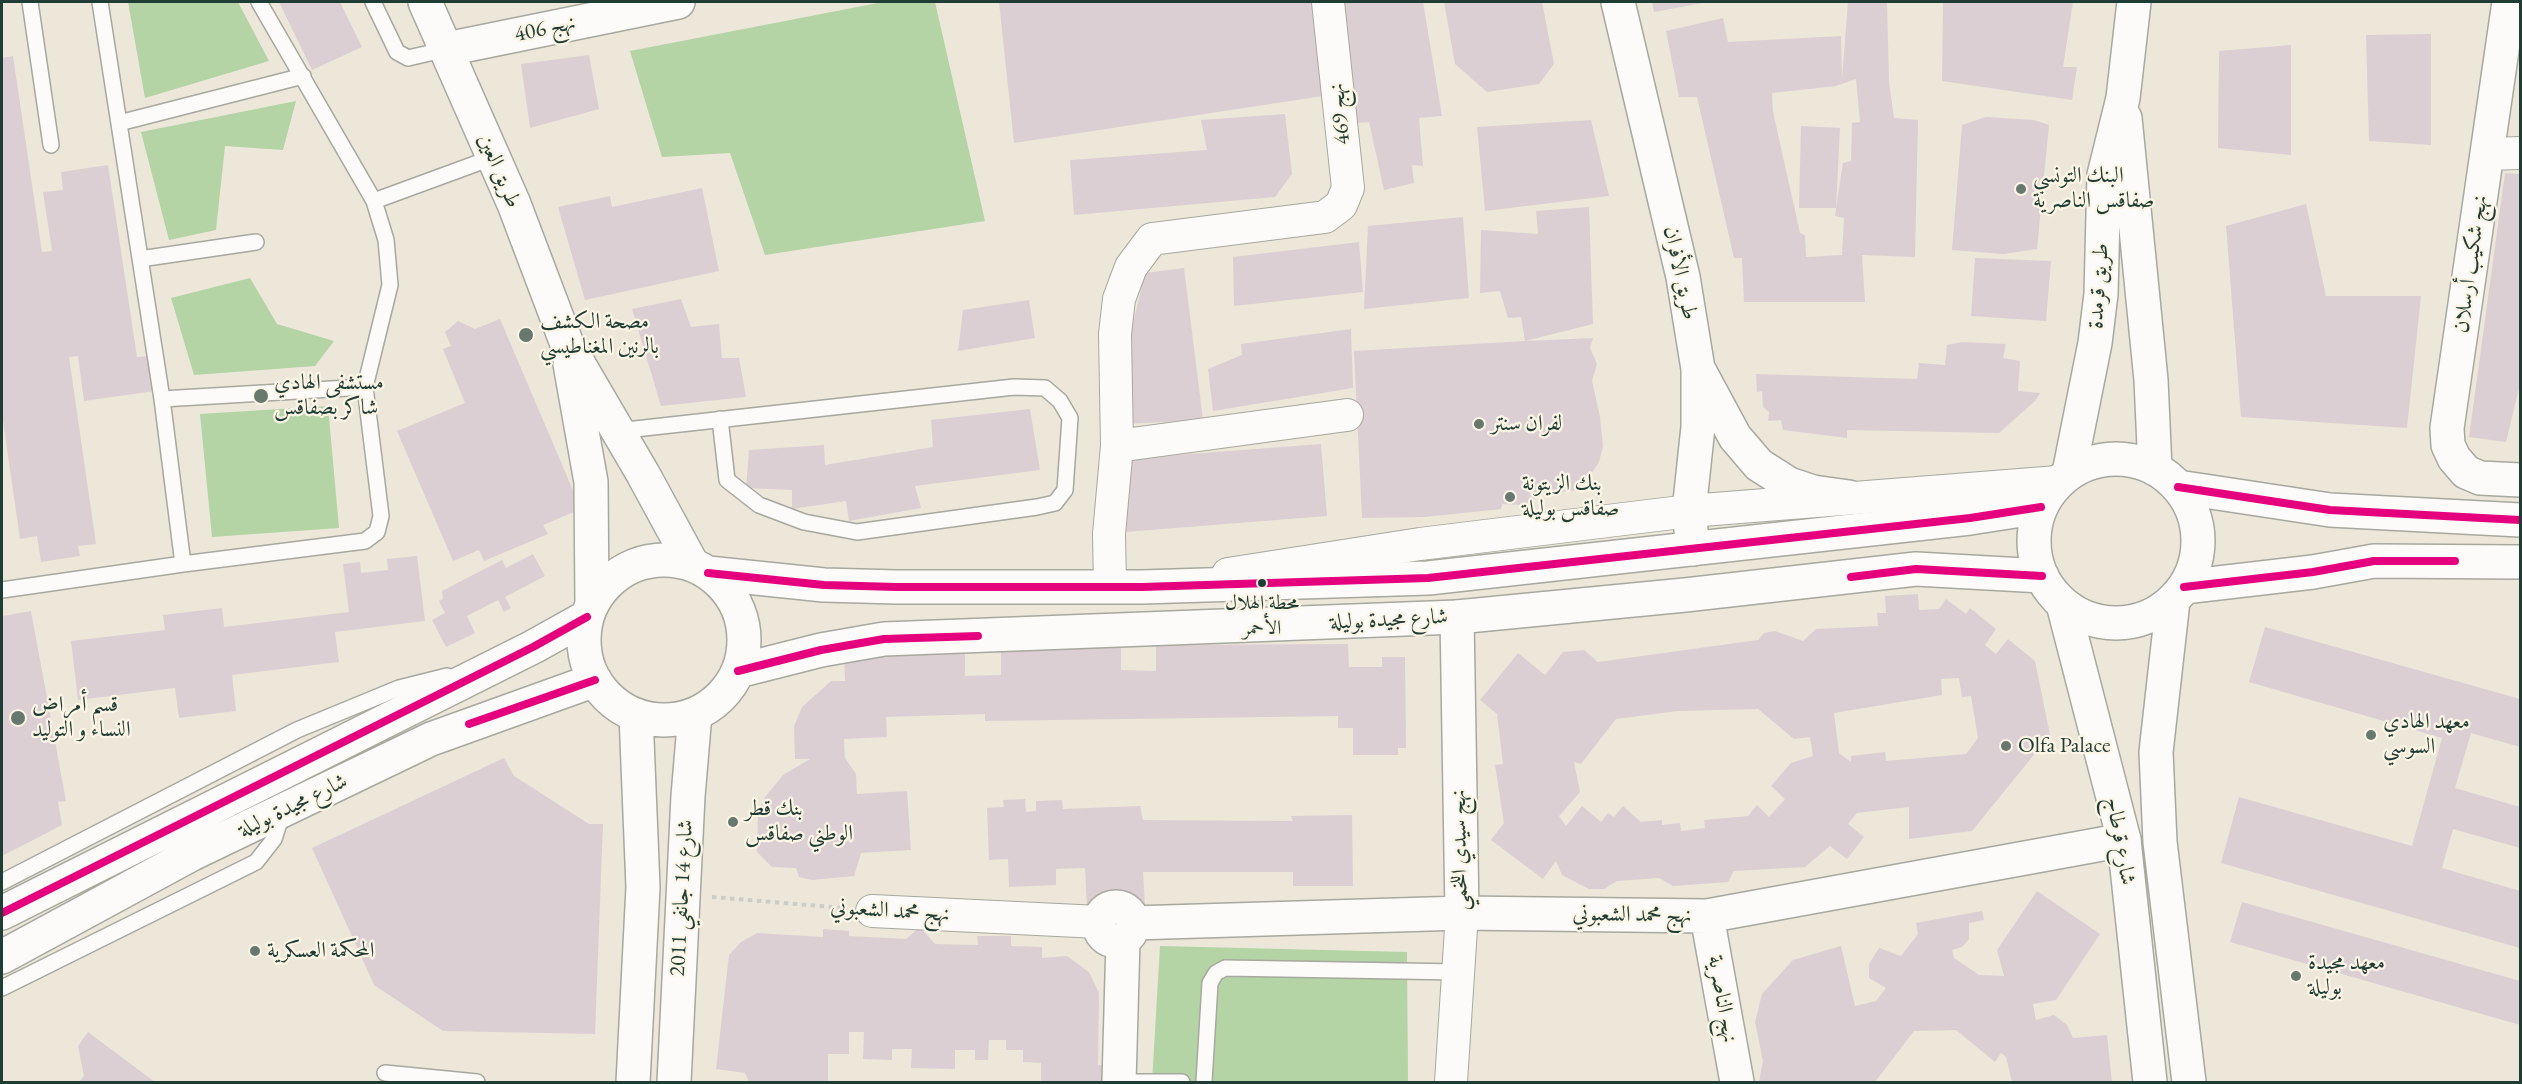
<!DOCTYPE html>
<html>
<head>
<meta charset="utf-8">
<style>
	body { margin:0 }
	#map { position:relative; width:2522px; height:1084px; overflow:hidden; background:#ece7d9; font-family:"EB Garamond",serif }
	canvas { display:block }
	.frame { position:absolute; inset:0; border:3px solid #1f3d34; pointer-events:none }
</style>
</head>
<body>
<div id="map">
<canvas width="2522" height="1084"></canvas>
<div class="frame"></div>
</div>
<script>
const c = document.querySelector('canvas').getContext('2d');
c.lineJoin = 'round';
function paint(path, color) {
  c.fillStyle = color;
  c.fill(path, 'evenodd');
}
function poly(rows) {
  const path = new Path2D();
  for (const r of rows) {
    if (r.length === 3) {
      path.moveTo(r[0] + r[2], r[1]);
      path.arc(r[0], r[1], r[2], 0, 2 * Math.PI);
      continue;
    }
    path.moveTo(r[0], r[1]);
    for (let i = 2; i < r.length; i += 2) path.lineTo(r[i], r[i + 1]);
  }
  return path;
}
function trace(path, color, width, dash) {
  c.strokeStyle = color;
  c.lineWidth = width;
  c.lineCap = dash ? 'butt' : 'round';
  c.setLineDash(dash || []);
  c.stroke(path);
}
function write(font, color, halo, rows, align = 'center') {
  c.font = font + ' "EB Garamond",Amiri,serif';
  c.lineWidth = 4.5;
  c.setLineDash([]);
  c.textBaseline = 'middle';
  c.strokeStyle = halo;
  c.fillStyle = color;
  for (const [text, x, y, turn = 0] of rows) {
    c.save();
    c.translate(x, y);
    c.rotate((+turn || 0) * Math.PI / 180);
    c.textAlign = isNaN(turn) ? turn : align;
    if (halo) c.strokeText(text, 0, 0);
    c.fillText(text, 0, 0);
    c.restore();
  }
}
paint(poly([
	[128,2,238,2,269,61,145,98],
	[883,2,935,2,985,221,765,255,730,153,662,157,630,51],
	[296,101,283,150,225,146,216,230,169,240,141,132],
	[250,278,277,324,334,341,315,366,194,375,171,298],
	[328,406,339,528,212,537,200,414],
	[1160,946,1407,952,1408,1082,1152,1082]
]), '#b4d4a6');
paint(poly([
	[279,2,340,2,362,47,312,70],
	[999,2,1313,2,1323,96,1014,143],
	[1340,2,1423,2,1442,116,1419,118,1423,166,1412,165,1414,183,1384,190,1369,122,1355,123],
	[1444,2,1542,2,1554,64,1539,84,1487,92,1455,64],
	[1652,2,1702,2,1703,3,1654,12],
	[1848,2,1887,2,1889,82,1894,118,1918,120,1915,257,1862,255,1865,302,1744,302,1742,258,1734,258,1697,97,1679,97,1666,31,1723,18,1728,42,1841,36,1842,79],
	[1856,79,1860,122,1852,123,1851,161,1843,163,1836,208,1840,128,1801,126,1799,208,1836,208,1835,216,1844,218,1842,255,1806,257,1805,235,1800,233,1773,112,1772,93,1836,86],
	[1943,2,2073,2,2063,67,2077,67,2072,100,1942,81],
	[2431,34,2431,145,2369,141,2366,35],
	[2291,45,2291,155,2218,148,2219,51],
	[589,55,599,109,530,128,521,64],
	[13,56,42,252,52,251,43,192,63,190,61,172,108,165,137,357,149,356,155,391,84,401,78,356,69,357,96,544,78,546,80,556,41,562,37,536,20,539,2,414,2,58],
	[1285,114,1292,174,1275,197,1074,215,1070,160,1207,150,1201,120],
	[1986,117,2034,120,2049,125,2037,249,2004,254,1952,250,1962,125],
	[1591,120,1609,196,1485,211,1477,127],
	[2505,173,2520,174,2520,384,2506,442,2469,437],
	[702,188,719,271,585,300,558,207,610,196,612,207],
	[2306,204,2326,296,2421,296,2407,428,2241,417,2226,226],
	[1589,207,1593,324,1525,341,1593,338,1590,348,1597,364,1592,381,1600,417,1603,446,1599,462,1587,480,1578,490,1543,494,1523,505,1502,504,1501,509,1425,517,1362,518,1354,351,1525,341,1521,317,1508,318,1500,291,1480,293,1481,230,1538,234,1536,211],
	[1463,217,1469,298,1364,309,1368,226],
	[1359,242,1363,292,1234,306,1233,257],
	[1975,258,2051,261,2046,321,1971,316],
	[1184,268,1203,420,1128,424,1130,336,1145,273],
	[681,299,691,327,719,324,722,358,739,358,746,397,661,406,632,309],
	[1029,300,1035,338,958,351,963,310],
	[500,319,581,509,543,525,548,534,484,561,479,550,453,561,397,431,465,403,443,349,451,346,445,332,458,321,475,329],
	[1351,329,1353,388,1213,411,1208,369,1242,355,1241,344],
	[1962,342,2006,344,2003,358,2020,361,2018,391,2040,393,2035,401,1999,433,1847,430,1847,438,1783,430,1781,420,1768,421,1769,412,1763,407,1762,391,1757,392,1756,374,1917,379,1919,363,1945,365,1947,345],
	[1030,409,1040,470,915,486,921,508,849,521,846,501,792,509,792,490,746,488,749,450,824,445,825,465,933,447,931,420],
	[1321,444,1327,516,1112,533,1124,459],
	[533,554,545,576,505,597,511,608,504,612,498,600,467,616,475,633,446,647,432,620,445,613,439,601,443,599,442,591,502,560,506,568],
	[417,556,425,621,335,632,339,662,232,675,236,711,179,718,175,688,78,700,71,641,165,630,163,615,222,608,224,627,349,612,343,564,360,562,361,573,388,570,387,559],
	[1918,594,1919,610,1939,609,1946,599,1966,614,1970,608,1996,629,1985,645,1996,654,2008,639,2035,661,2050,735,1972,831,1909,839,1909,807,1857,813,1848,824,1864,837,1847,859,1830,846,1805,867,1734,871,1728,882,1673,886,1659,878,1617,881,1604,889,1589,889,1562,875,1556,861,1543,879,1491,840,1504,823,1495,765,1503,764,1497,714,1480,700,1518,653,1545,675,1563,652,1584,650,1598,662,1758,640,1764,633,1775,631,1803,641,1816,629,1878,626,1877,613,1886,613,1885,596],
	[1959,678,1962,697,1971,696,1978,738,1966,754,1886,761,1885,752,1851,756,1851,762,1839,753,1834,713,1942,695,1941,679],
	[1758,709,1794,739,1810,737,1813,756,1791,763,1771,786,1785,799,1769,817,1757,805,1748,816,1704,820,1705,828,1681,831,1680,823,1662,825,1662,820,1641,822,1623,806,1614,817,1608,813,1601,822,1582,806,1566,826,1559,816,1580,792,1574,762,1581,764,1616,719,1678,711],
	[31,611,66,801,58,802,62,825,2,856,2,616],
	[2265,627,2520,699,2520,747,2471,733,2455,788,2520,807,2520,848,2453,829,2442,868,2520,891,2520,948,2221,863,2239,797,2412,846,2442,738,2249,682],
	[1348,644,1349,667,1382,667,1382,657,1405,657,1406,748,1398,748,1398,755,1353,755,1353,728,1338,728,1338,716,985,721,985,714,886,717,887,737,844,739,845,758,856,774,857,794,907,791,911,850,861,853,854,876,812,880,799,877,796,868,772,867,757,852,758,812,765,797,783,775,810,759,795,759,794,726,802,707,831,681,845,681,844,655,965,652,965,676,1001,675,1001,646,1121,645,1121,670,1156,671,1156,645],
	[504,758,514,776,589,824,603,824,595,1034,443,1031,374,985,312,848],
	[1025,799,1026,812,1036,811,1036,801,1062,800,1063,809,1140,806,1143,820,1293,821,1291,816,1352,815,1353,886,1293,886,1293,872,1143,872,1145,905,1087,907,1085,868,1056,869,1056,885,1009,887,1008,859,989,860,987,808,1004,807,1003,800],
	[2037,891,2100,934,2056,1000,2033,1004,2036,1020,2054,1015,2067,1025,2073,1038,2107,1035,2112,1082,2012,1082,2006,1057,2001,1053,1995,1062,1956,1030,1914,1031,1875,1082,1759,1082,1763,1061,1755,1022,1762,994,1793,960,1841,946,1855,1006,1876,1001,1886,988,1869,978,1869,964,1879,948,1901,956,1918,934,1916,923,1982,911,1984,920,1969,923,1969,939,1962,947,1952,950,1954,958,1979,975,2004,976,1997,950],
	[2242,902,2520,981,2520,1025,2230,942],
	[920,927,935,944,978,945,977,936,1011,936,1011,946,1042,947,1042,958,1067,956,1089,972,1099,993,1098,1065,1108,1065,1107,1082,1041,1082,1041,1063,1023,1062,1023,1050,1006,1050,1006,1040,989,1040,988,1060,975,1060,975,1050,955,1050,955,1069,911,1068,912,1049,892,1049,892,1060,863,1059,864,1032,849,1032,849,1054,828,1054,828,1082,749,1082,745,1073,716,1069,729,955,741,942,757,933,823,937,823,929,849,931,849,936,906,939],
	[88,1032,155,1082,79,1082,84,1076,78,1046]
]), '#dccfd4');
const lane = poly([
	[30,2,51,145],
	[259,2,374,201,494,157],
	[373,2,397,52,408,58,447,49],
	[119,123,303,76],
	[140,259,256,242],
	[365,387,390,285,386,240,374,201],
	[162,399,183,564],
	[617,431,1014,387,1045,388,1060,401,1070,418,1065,490,1055,503,1037,507,857,532,804,522,759,505,727,480,720,419],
	[2,590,183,564,365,541,377,532,381,516,365,387,162,399,100,2],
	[2,882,297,730,399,688,447,676],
	[2,988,256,862,274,839,282,814],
	[385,1073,477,1082],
	[1119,1082,1182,1082],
	[1204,1082,1210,983,1216,973,1225,968,1459,972]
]);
const street = poly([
	[2487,154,2520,153],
	[1117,446,1347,415],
	[1228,574,1420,544,1689,511,2058,482],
	[1110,586,1109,534,1117,446,1115,334,1119,299,1131,267,1152,239,1325,217,1341,205,1348,188,1328,2],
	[872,911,1099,922],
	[1451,1082,1462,913]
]);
const secondary = poly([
	[425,2,514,204,567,344,643,474,692,564],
	[1618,2,1683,277,1698,369,1698,427,1689,511,1693,549],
	[2509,2,2447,428,2448,445,2454,458,2466,472,2480,478,2520,480],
	[447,49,678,2],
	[570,364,591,482,592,604],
	[1700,372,1735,437,1759,465,1789,484,1813,492,1849,497],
	[1457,617,1462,913],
	[1116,924,17],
	[1707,916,1737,1082],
	[1133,923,1462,913,1707,916,2124,840],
	[1119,1082,1123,940]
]);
const primary = poly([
	[2125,118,2151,380,2155,469],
	[2116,541,82],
	[2069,473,2095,343,2101,294,2104,175,2123,98,2134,2],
	[2178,487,2330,510,2520,520],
	[664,640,80],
	[708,573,824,585,897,587,1142,587,1428,578,1970,518,2041,507],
	[2184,587,2313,572,2374,561,2520,562],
	[2173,601,2156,752,2160,842,2189,1082],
	[2063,604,2124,840,2150,1082],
	[738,671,821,650,884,639,1457,617,1685,595,1916,569,2042,576],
	[2,913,533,647,587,617],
	[2,957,192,854,431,739,595,680],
	[633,1082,643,887,636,715],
	[674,1082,688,796,695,714]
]);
trace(lane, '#a7a89f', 18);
trace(street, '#a7a89f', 34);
trace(secondary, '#a7a89f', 36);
trace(primary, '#a7a89f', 36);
trace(poly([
	[712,897,845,908]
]), '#cbcdc9', 4, [4.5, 4.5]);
trace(lane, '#fcfbf9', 15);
trace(street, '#fcfbf9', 32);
trace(secondary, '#fcfbf9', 33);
trace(primary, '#fcfbf9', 33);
trace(poly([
	[2178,487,2330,510,2520,520],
	[708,573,824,585,897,587,1142,587,1428,578,1970,518,2041,507],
	[1851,577,1916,569,2042,576],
	[2184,587,2313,572,2374,561,2455,561],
	[738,671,821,650,884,639,978,636],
	[469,724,595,680],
	[2,913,533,647,587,617]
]), '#e5007d', 8);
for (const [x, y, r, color] of [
	[2021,189,6,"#67786e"],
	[526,335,8,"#67786e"],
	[261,396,8,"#67786e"],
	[1479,424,6,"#67786e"],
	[1510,497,6,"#67786e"],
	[1262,583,5,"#1f3d34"],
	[18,718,8,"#67786e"],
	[2371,735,6,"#67786e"],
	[2006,746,6,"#67786e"],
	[733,822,6,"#67786e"],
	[255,951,6,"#67786e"],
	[2296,976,6,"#67786e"]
]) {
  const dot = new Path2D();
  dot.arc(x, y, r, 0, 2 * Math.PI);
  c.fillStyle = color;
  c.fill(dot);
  trace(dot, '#fcf5e5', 2);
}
write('20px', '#1f3d34', '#fcf5e5', [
	["محطة الهلال",1262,604],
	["الأحمر",1262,629]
]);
write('22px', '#1f3d34', '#fcf5e5', [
	["نهج 406",545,29,-12],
	["نهج 469",1340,114,-96],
	["طريق العين",499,171,67],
	["نهج شكيب أرسلان",2471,264,-82],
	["طريق الأفران",1680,273,78],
	["طريق قرمدة",2099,286,-86],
	["شارع مجيدة بوليلة",1389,620,-3],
	["شارع مجيدة بوليلة",293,806,-26],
	["شارع قرطاج",2120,841,80],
	["نهج سيدي اللخمي",1460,850,-91],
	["شارع 14 جانفي 2011",682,898,-87],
	["نهج محمد الشعبوني",890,911,4],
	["نهج محمد الشعبوني",1632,915,1],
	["نهج الناصرية",1722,999,80]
]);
write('22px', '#1f3d34', '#fcf5e5', [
	["البنك التونسي",2033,176],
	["صفاقس الناصرية",2033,201],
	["مصحة الكشف",540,322],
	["بالرنين المغناطيسي",540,347],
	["مستشفى الهادي",274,383],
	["شاكر بصفاقس",274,408],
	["لفران سنتر",1491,424],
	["بنك الزيتونة",1522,484],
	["صفاقس بوليلة",1522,509],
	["قسم أمراض",32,705],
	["النساء و التوليد",32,730],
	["معهد الهادي",2383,722],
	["السوسي",2383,747],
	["Olfa Palace",2018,746],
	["بنك قطر",745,809],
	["الوطني صفاقس",745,834],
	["المحكمة العسكرية",267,951],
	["معهد مجيدة",2308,963],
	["بوليلة",2308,988]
], 'left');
</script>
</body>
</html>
